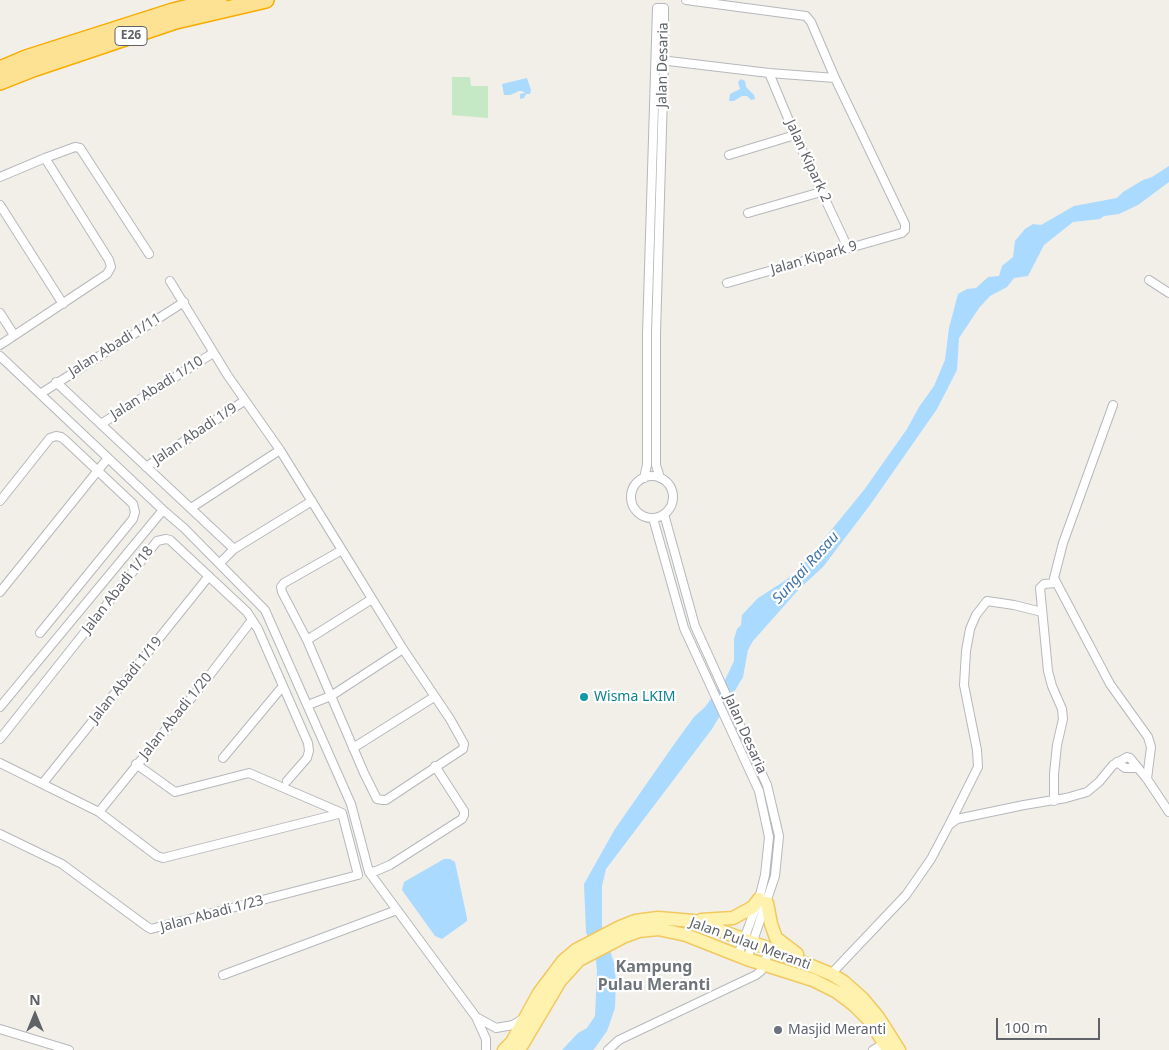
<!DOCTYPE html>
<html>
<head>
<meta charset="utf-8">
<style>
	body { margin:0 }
	#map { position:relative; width:1169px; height:1050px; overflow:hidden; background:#f1efe8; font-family:"Noto Sans",sans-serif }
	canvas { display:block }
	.north { position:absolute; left:10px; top:990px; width:50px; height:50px; -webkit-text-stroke:4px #fff; paint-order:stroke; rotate:0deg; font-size:14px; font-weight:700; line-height:20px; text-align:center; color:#5f6368 }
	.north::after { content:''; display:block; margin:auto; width:18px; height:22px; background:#5f6368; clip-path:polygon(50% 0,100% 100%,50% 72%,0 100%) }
	.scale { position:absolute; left:996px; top:1018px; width:104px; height:22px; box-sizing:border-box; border:2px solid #5f6368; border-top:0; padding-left:6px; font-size:15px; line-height:18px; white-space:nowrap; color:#5f6368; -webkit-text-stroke:4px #fff; paint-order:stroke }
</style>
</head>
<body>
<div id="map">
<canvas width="1169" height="1050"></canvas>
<div class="north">N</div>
<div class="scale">100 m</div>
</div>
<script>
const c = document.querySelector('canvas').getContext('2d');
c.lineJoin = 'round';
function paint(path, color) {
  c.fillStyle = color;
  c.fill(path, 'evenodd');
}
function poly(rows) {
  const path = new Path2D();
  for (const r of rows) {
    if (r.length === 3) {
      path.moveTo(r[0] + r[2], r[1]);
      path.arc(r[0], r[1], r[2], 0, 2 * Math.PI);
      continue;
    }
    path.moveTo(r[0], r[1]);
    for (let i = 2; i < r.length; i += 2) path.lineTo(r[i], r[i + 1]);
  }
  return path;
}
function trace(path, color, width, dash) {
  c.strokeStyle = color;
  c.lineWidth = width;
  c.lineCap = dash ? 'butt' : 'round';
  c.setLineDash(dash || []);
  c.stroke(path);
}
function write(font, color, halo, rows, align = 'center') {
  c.font = font + ' "Noto Sans",sans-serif';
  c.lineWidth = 4.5;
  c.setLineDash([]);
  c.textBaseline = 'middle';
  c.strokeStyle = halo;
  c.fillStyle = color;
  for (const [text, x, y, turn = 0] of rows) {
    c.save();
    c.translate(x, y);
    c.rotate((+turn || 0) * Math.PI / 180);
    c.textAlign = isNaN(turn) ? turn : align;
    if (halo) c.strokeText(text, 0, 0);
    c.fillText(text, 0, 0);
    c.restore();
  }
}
paint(poly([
	[452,77,470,77,471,86,488,86,488,118,452,115]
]), '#c5e8c5');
paint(poly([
	[527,78,531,90,530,94,526,94,524,98,520,99,520,94,525,93,522,91,519,91,510,95,504,95,502,84],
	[741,79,745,81,746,87,754,95,755,99,751,100,747,96,742,96,734,101,729,101,730,94,740,89,738,82],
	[1169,166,1169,182,1138,205,1119,214,1104,216,1100,219,1073,222,1044,245,1028,276,1014,278,1007,287,990,296,979,308,959,338,957,370,937,409,870,505,823,567,800,588,753,641,748,650,743,677,712,729,606,869,602,886,602,926,614,963,616,981,615,1008,607,1031,595,1048,593,1050,562,1050,578,1033,587,1028,595,1016,597,971,596,961,586,932,584,884,615,829,675,743,694,717,705,707,725,680,734,661,734,639,737,629,741,625,742,615,758,598,786,580,801,567,864,490,907,429,919,407,934,386,945,360,949,328,958,294,967,289,976,288,988,277,999,276,1002,266,1013,257,1015,241,1025,229,1033,224,1041,225,1074,206,1117,198,1123,192,1143,180,1152,177],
	[444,859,450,859,455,862,467,918,467,921,442,939,435,936,402,890,404,882]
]), '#aadaff');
const street = poly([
	[686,0,806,16,811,22,835,78,905,224,905,230,902,233,727,283],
	[660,60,769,73,835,78],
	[769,73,795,135,848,248],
	[729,155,795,135],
	[0,177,45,158,75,147,80,148,149,254],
	[0,205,63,304],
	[748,213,821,192],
	[1149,280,1169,293],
	[170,281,228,376,280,450,342,550,403,649,450,719,464,744,463,749,386,800,383,800,377,799,364,773,307,640,282,592,281,587,284,583,342,550],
	[0,313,14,335],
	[0,345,107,274,111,267,109,260,45,158],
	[0,356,163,510,184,528,265,610,351,804,369,872,476,1017,486,1039,486,1050],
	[56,382,234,549],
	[40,394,184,302],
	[1113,405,1063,543,1054,578,1110,684,1148,737,1151,747,1147,779],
	[101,424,213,353],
	[146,467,244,401],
	[652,497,21],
	[644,478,647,465,647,334,657,8,664,8,664,61,656,333,656,465,660,478],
	[0,501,50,438,56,436,61,437,65,440,133,504,135,512,133,519,40,633],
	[191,508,280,450],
	[664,514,695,626,767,785,779,836,775,876,747,959],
	[653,518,684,628,759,791,769,837,765,875,759,899,738,955],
	[220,563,234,549,312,501],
	[0,592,108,458],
	[307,640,372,599],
	[308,705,331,696,403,649],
	[0,707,163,510],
	[0,739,154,545,157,541,166,539,170,540,247,612,258,629,308,743,309,751,307,758,287,781],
	[353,748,434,697],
	[223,758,283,686],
	[1117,762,1125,768,1137,768],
	[0,763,99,812,157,856,163,858,342,813],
	[43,783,209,576],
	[1054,801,1054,774,1057,745,1063,719,1062,709,1052,686,1048,671,1040,588,1044,584,1055,583],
	[99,812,206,680,252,620],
	[950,823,978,767,977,750,964,685,966,651,970,629,976,615,987,601,1014,605,1042,612],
	[0,834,62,864,146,926,151,929,358,875,342,813,249,773,175,792,136,764],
	[369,872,376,871,390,865,462,819,464,815,464,811,435,766],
	[831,974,906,895,931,859,949,825,957,819,1024,805,1066,798,1087,792,1099,782,1113,765,1127,757,1130,758,1147,779,1169,812],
	[223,975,397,910],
	[478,1018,496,1028,513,1025,521,1020],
	[0,1029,69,1050],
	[608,1050,619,1040,756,975,761,971,770,949],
	[873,1050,884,1044]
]);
const primary = poly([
	[767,903,771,924,776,938,797,954],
	[701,920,733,918,753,907,759,899],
	[504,1050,512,1042,539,993,563,961,576,950,620,927,635,921,658,918,694,921,770,949,831,974,844,982,863,999,878,1017,899,1050],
	[519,1050,560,981,579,960,623,937,639,931,658,929,686,935,747,959,813,980,837,992,854,1005,871,1022,888,1050]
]);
const highway = poly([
	[0,69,26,58,173,11,219,0],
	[0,82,33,69,176,21,266,0]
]);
trace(street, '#b5b8bc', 10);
trace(primary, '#f2c960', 15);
trace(highway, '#f9ab00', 18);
trace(street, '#fff', 8);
trace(primary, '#fff2af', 12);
trace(highway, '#fde293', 15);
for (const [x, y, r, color] of [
	[584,697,5,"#0f9aa8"],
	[778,1030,5,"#6b7280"]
]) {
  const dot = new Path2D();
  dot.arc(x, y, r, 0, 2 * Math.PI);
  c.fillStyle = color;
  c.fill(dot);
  trace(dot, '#fff', 2);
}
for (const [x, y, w] of [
	[131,36,32]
]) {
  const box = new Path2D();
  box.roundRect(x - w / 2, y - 9.5, w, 19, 4);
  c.fillStyle = '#fff';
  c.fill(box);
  trace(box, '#5f6368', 1);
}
write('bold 12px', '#5f6368', null, [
	["E26",131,36]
]);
write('14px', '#5f6368', '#fff', [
	["Jalan Desaria",663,65,-89],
	["Jalan Kipark 2",808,161,65],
	["Jalan Kipark 9",814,258,-16],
	["Jalan Abadi 1/11",115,345,-32],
	["Jalan Abadi 1/10",157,388,-32],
	["Jalan Abadi 1/9",195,434,-34],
	["Jalan Abadi 1/18",118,590,-52],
	["Jalan Abadi 1/19",126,680,-51],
	["Jalan Abadi 1/20",176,716,-51],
	["Jalan Desaria",745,734,66],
	["Jalan Abadi 1/23",212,914,-15],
	["Jalan Pulau Meranti",750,944,20]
]);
write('14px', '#0d838f', '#fff', [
	["Wisma LKIM",594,697]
], 'left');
write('14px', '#5b616d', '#fff', [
	["Masjid Meranti",788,1030]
], 'left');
write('italic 15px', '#4174aa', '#fff', [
	["Sungai Rasau",806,568,-48]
]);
write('bold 16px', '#70757a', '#fff', [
	["Kampung",654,967],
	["Pulau Meranti",654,985]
]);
</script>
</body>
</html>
